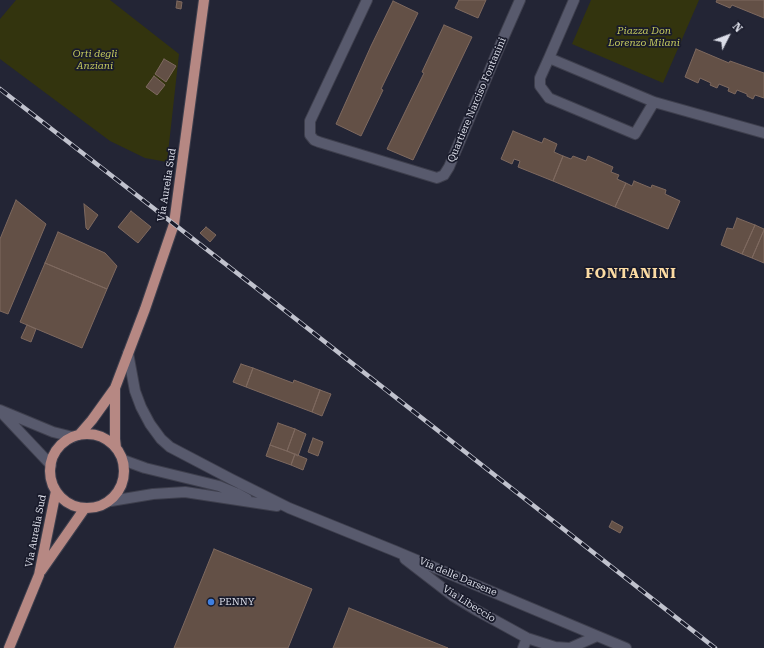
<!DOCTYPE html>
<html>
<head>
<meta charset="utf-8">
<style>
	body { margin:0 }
	#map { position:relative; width:764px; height:648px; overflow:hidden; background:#232535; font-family:"Roboto Serif",serif }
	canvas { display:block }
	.north { position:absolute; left:708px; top:16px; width:40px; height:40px; -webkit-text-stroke:3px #191b2b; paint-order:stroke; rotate:48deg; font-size:11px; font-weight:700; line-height:16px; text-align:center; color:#dbdde8 }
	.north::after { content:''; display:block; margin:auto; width:14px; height:18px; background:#dbdde8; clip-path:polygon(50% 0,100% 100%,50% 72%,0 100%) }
</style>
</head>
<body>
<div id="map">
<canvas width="764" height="648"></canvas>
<div class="north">N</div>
</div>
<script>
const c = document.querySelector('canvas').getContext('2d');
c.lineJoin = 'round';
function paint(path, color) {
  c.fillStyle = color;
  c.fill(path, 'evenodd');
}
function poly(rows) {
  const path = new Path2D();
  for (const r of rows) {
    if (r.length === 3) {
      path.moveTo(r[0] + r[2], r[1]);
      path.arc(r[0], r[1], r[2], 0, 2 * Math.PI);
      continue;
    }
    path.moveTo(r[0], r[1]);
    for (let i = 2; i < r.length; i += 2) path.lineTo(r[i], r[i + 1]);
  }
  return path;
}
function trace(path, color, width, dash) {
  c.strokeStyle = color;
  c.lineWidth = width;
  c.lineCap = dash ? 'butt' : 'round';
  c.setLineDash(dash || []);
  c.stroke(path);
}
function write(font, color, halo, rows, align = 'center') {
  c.font = font + ' "Roboto Serif",serif';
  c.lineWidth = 3.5;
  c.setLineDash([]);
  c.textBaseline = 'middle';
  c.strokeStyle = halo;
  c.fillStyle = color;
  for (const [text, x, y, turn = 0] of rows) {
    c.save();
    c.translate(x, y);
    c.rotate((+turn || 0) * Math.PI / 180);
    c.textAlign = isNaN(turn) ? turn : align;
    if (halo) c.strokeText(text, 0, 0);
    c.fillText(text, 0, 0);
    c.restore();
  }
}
paint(poly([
	[16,0,110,0,179,54,167,162,145,158,110,141,0,59,0,19],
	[591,0,699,0,663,83,572,44]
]), '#33340e');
const building = poly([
	[459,0,486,0,478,18,455,8,459,0],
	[717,0,764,0,764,18,732,5,730,8,716,2,717,0],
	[177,1,182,2,181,9,176,8,177,1],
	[393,1,418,13,381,89,383,90,361,136,336,124,371,46,393,1],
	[444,25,472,37,413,160,387,149,424,73,422,72,444,25],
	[696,49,729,63,730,61,764,73,764,98,755,95,753,99,747,96,747,94,737,90,735,94,728,91,729,88,719,84,717,88,710,85,711,83,700,78,698,83,685,77,696,49],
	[164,59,176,66,166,82,155,74,164,59],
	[154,76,165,85,157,95,146,87,154,76],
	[513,131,542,143,544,138,557,144,554,152,563,156,553,181,518,167,520,161,514,159,512,164,501,159,513,131],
	[563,156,571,159,573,156,586,161,588,156,613,167,611,172,619,175,617,179,626,183,615,207,553,181,563,156],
	[634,181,651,188,652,185,666,190,665,194,680,201,668,229,615,207,626,183,632,186,634,181],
	[16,200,46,224,8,314,0,311,0,239,16,200],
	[84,204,98,215,88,230,86,228,84,204],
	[131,211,151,227,138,243,118,227,131,211],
	[737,218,755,225,742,254,721,245,727,228,733,229,737,218],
	[755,225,764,229,764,230,752,258,742,254,755,225],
	[206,227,216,235,210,242,200,233,206,227],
	[764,230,764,263,752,258,764,230],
	[58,232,105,253,117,266,107,289,45,263,58,232],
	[45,263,107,289,82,348,20,322,45,263],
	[27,325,36,329,31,342,21,338,27,325],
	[241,364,253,368,246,387,233,382,241,364],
	[253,368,293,383,294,380,320,390,312,412,246,387,253,368],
	[320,390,331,394,322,416,312,412,320,390],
	[278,423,295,429,287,451,270,445,278,423],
	[295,429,306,434,298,456,287,451,295,429],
	[313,438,323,442,318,456,308,452,313,438],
	[270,445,295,454,291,465,266,456,270,445],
	[295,454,307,459,303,470,291,465,295,454],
	[612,521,623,527,620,533,609,527,612,521],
	[214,549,312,589,288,648,174,648,214,549],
	[349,608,448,648,333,648,349,608]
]);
paint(building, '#635046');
trace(building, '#7e695f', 1);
const minor = poly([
	[367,0,310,121,310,135,314,140,319,142,437,178,444,175,449,167,502,41,520,0],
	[574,0,549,58,654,102,764,133],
	[549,58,540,78,540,86,549,98,635,134,654,102],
	[128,353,135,391,141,407,150,424,161,439,170,447,231,479,289,508,395,551,626,648],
	[0,410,53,432,73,437],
	[1,412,51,465],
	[123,460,145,468,219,486,236,493,247,499],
	[111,501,153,494,185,492,277,506],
	[405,559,453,596,476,610,527,638,555,647,570,648,597,636],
	[523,648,527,638]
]);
const major = poly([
	[115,388,115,439,116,448],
	[87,471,37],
	[79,435,92,420,115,388,145,309,174,224,204,0],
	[41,571,85,508],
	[9,648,39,575,56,491]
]);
trace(minor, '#3e3f4d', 12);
trace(major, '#3e3f4d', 12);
trace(minor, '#585a6d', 10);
trace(major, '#b68883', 10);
const rail = poly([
	[0,89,255,287,715,648]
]);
trace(rail, '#c0c2cd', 4.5);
trace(rail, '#191b2b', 3, [9]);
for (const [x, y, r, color] of [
	[211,602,4,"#3f7fe0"]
]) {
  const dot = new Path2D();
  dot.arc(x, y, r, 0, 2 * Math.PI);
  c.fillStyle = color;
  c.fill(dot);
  trace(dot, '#191b2b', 1.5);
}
write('italic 10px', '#c6cb5e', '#191b2b', [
	["Piazza Don",644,31],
	["Lorenzo Milani",644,43],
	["Orti degli",95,54],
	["Anziani",95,66]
]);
write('10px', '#dbdde8', '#191b2b', [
	["Quartiere Narciso Fontanini",477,100,-67],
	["Via Aurelia Sud",167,185,-81],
	["Via Aurelia Sud",36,531,-79],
	["Via delle Darsene",458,577,23],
	["Via Libeccio",469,604,32]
]);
write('10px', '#dbdde8', '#191b2b', [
	["PENNY",219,602]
], 'left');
c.letterSpacing = '1px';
write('bold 14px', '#fbdba3', '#191b2b', [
	["FONTANINI",631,274]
]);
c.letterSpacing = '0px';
</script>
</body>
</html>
